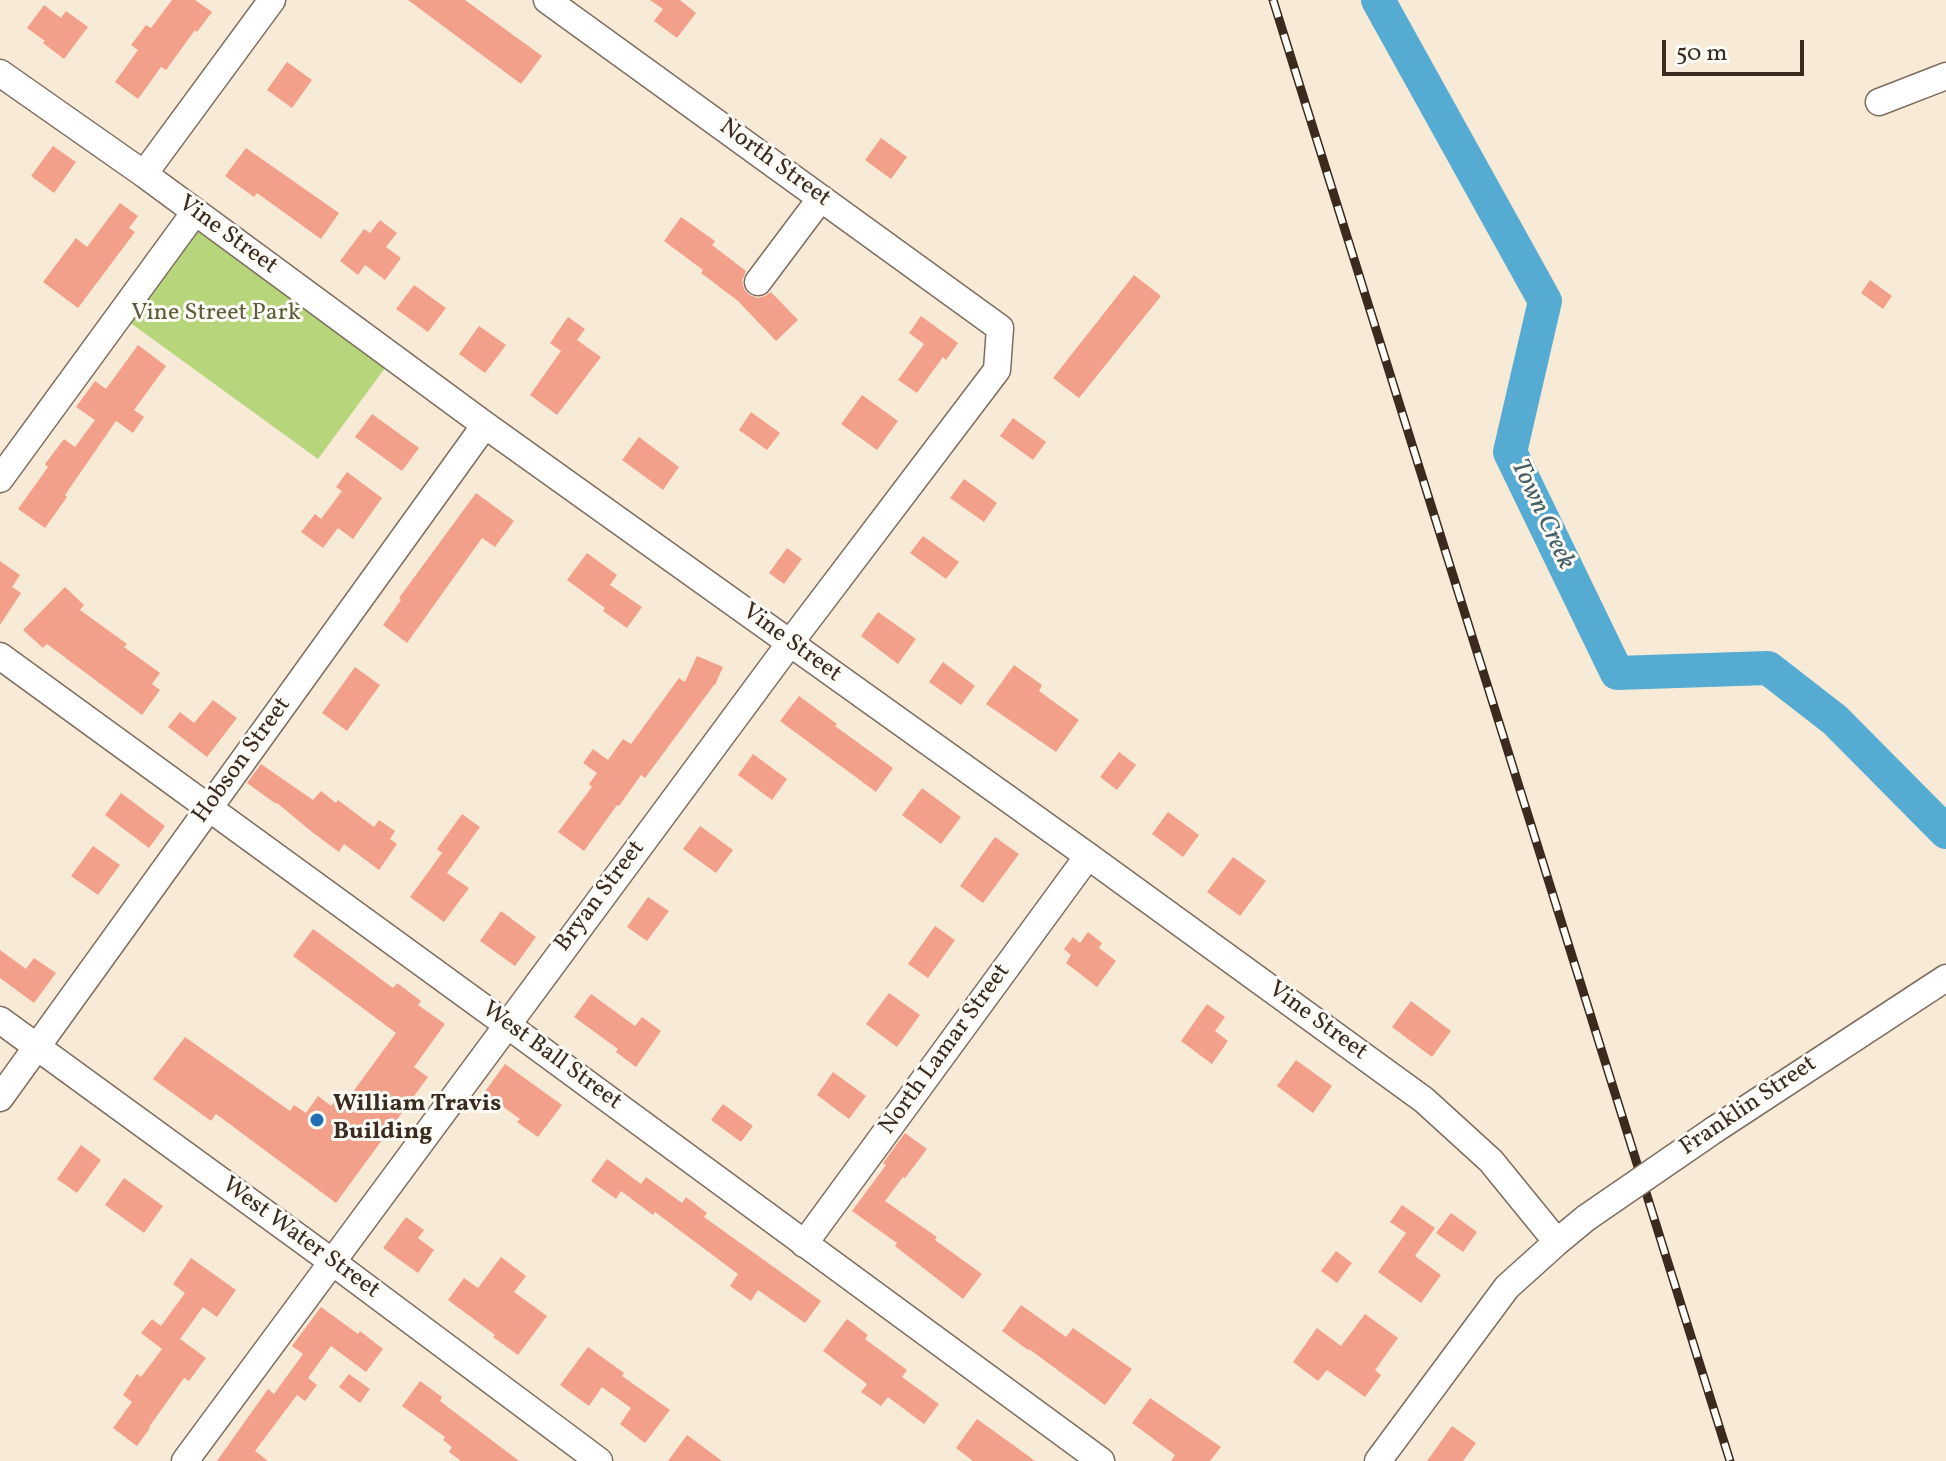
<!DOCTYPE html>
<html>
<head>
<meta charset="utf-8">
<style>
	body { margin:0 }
	#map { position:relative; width:1946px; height:1461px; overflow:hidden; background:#f7ead7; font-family:Vollkorn,serif }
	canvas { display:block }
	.scale { position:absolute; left:1662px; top:40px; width:142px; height:36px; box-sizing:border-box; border:4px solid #3b2a1e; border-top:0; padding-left:10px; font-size:24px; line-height:28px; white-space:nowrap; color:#3b2a1e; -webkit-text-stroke:6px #fdfcf7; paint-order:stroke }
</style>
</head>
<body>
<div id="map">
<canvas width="1946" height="1461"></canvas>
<div class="scale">50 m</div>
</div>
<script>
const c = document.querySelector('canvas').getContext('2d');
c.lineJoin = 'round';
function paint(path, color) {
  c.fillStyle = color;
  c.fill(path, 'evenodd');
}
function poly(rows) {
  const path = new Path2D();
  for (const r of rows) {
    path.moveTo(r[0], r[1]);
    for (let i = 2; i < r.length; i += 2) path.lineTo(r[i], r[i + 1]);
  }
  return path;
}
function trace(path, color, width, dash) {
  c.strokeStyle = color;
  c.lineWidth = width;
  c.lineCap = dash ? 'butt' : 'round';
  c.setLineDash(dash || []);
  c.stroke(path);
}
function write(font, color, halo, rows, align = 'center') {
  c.font = font + ' Vollkorn,serif';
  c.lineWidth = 6;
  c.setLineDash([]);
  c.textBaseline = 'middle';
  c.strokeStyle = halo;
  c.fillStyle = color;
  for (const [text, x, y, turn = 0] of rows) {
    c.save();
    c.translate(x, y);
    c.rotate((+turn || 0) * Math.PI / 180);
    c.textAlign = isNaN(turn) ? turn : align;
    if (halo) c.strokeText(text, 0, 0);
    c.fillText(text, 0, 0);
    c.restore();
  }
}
paint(poly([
	[197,232,202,233,385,368,318,459,125,319]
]), '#b7d57b');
trace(poly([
	[1378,0,1545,301,1510,452,1617,673,1768,668,1835,720,1946,832]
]), '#56abd2', 34);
paint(poly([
	[172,0,195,0,212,12,197,32,195,30,166,70,161,67,138,99,115,82,138,50,131,45,146,25,151,28],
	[408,0,465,0,542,56,521,84],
	[650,0,680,0,696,13,677,38,654,21,663,9],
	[44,5,61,18,66,11,88,27,64,59,43,43,45,41,27,28],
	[287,62,312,80,292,108,267,90],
	[881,138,907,157,891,179,865,160],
	[53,146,76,162,54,193,31,176],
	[246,148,339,213,321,239,257,193,254,197,225,176],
	[120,203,138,216,129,228,135,232,78,308,43,282,76,238,87,247],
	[681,217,715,241,712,245,746,271,742,281,744,289,748,294,757,298,765,296,771,292,798,320,776,341,738,301,701,273,703,270,664,241],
	[380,220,397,233,386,247,401,258,385,280,365,265,358,275,340,261,364,229,370,233],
	[1134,275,1161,296,1079,398,1053,378],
	[1870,280,1892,296,1883,309,1861,293],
	[414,285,446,308,428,332,396,309],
	[921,316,958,343,946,360,943,357,917,393,898,380,924,344,909,333],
	[568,317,585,329,577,340,601,357,557,415,530,395,561,351,550,343],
	[479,326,506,345,485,373,459,354],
	[138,345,166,366,134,410,144,417,133,433,116,421,65,495,67,497,45,528,18,509,48,467,45,464,64,439,75,447,95,420,76,407,95,381,106,389],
	[862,395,898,421,877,450,841,424],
	[751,412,780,433,767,450,739,430],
	[372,414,419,448,402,471,355,437],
	[1013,418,1046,442,1033,460,1000,436],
	[639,437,679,467,663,490,622,460],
	[347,472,382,498,353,539,338,528,323,548,301,532,315,514,321,519,342,491,336,487],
	[964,479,997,503,984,522,950,498],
	[476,493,514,521,495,547,482,538,407,643,383,625,401,600,399,598],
	[923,536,959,562,946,579,910,553],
	[787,548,802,559,784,584,769,573],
	[587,553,617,575,610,585,642,607,627,628,603,611,605,608,567,580],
	[0,561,20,575,12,587,21,593,0,625],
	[65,587,84,605,80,610,127,644,124,647,160,673,152,684,160,690,142,715,47,644,43,648,23,630],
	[878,612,916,639,898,664,861,636],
	[697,656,723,667,715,685,714,685,645,778,641,775,619,806,617,805,584,851,558,832,592,787,589,784,597,773,583,763,593,749,608,760,623,739,631,744,679,678,685,682],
	[943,662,975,686,961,705,929,682],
	[1014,665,1042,685,1039,691,1079,720,1056,752,986,704],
	[355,667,380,685,347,731,322,713],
	[799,696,837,724,835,726,893,768,876,792,780,721],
	[213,700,237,718,207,757,168,727,180,712,194,723],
	[1119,752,1136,765,1117,790,1100,777],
	[753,754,787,779,772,800,738,775],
	[261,764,313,800,321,791,336,803,338,800,374,827,379,820,395,831,390,839,397,844,379,870,344,844,339,852,312,832,277,803,276,804,247,783],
	[922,788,961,817,941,844,902,815],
	[121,793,165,826,149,848,105,815],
	[1168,812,1199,835,1183,857,1152,834],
	[462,814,480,827,447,873,469,888,444,922,410,897,442,853,437,849],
	[700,826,733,850,716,873,683,849],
	[995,837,1019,854,983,903,960,886],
	[93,846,120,865,98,895,71,876],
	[1233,857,1266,881,1240,916,1207,892],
	[648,897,669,911,647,941,627,927],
	[501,911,536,937,515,966,480,941],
	[935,926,955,940,928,978,908,964],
	[313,929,393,988,397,983,421,1001,418,1005,445,1024,414,1067,428,1077,336,1203,216,1114,211,1121,153,1079,185,1037,290,1111,294,1105,306,1113,318,1096,331,1106,339,1095,347,1100,396,1033,293,956],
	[1088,932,1102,943,1099,948,1116,961,1097,987,1066,963,1071,955,1064,949,1073,937,1080,943],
	[0,950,26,969,34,958,56,973,34,1003,0,978],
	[889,993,920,1015,897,1047,866,1024],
	[591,994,635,1026,642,1017,661,1031,636,1067,616,1052,618,1049,574,1017],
	[1411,1001,1451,1031,1432,1057,1392,1027],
	[1207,1004,1225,1017,1215,1031,1228,1041,1212,1064,1181,1041],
	[1296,1060,1332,1086,1313,1113,1277,1086],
	[505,1064,562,1105,538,1137,517,1122,520,1119,484,1093],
	[833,1072,866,1096,849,1119,817,1095],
	[723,1104,753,1126,741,1142,711,1120],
	[905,1133,927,1149,905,1178,903,1177,885,1201,937,1237,935,1240,982,1274,963,1299,895,1246,897,1243,852,1211,886,1165,883,1163],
	[81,1145,101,1160,77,1193,57,1179],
	[607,1159,641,1184,646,1177,682,1203,686,1197,707,1213,704,1217,821,1301,805,1323,758,1290,751,1301,730,1286,738,1274,655,1212,653,1215,621,1191,616,1199,591,1181],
	[124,1178,163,1206,144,1233,105,1205],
	[1402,1205,1435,1228,1415,1256,1441,1275,1421,1303,1378,1272,1406,1233,1390,1222],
	[1451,1213,1477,1232,1463,1252,1436,1233],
	[406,1217,424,1230,418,1238,434,1250,418,1273,383,1248],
	[1336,1251,1352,1263,1337,1283,1321,1271],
	[501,1257,526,1276,514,1292,547,1316,518,1355,493,1337,495,1335,448,1300,464,1278,478,1288],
	[191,1258,236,1290,217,1317,203,1307,180,1339,206,1358,189,1381,184,1378,149,1427,150,1428,137,1446,113,1428,132,1402,123,1395,137,1374,141,1377,162,1349,141,1333,152,1319,161,1326,185,1293,173,1284],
	[1021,1305,1066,1337,1073,1328,1132,1369,1105,1405,1029,1349,1028,1350,1002,1331],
	[321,1307,358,1334,360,1331,383,1349,366,1372,331,1346,308,1378,317,1385,305,1401,297,1395,255,1451,268,1461,217,1461,268,1389,274,1394,303,1354,292,1346],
	[1365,1314,1398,1338,1375,1370,1381,1375,1365,1397,1327,1370,1318,1381,1293,1362,1317,1328,1341,1346],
	[847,1319,868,1335,865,1339,907,1370,902,1377,939,1404,924,1424,888,1397,881,1406,861,1392,867,1384,823,1351],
	[588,1347,624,1373,622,1376,670,1410,645,1443,620,1424,631,1408,602,1387,589,1406,560,1385],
	[349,1374,370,1389,360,1403,339,1387],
	[420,1381,442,1397,440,1401,519,1461,461,1461,449,1452,452,1447,443,1440,445,1437,402,1406],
	[1150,1398,1221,1447,1210,1461,1171,1461,1175,1455,1132,1423],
	[977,1419,1016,1447,1035,1461,973,1461,956,1448],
	[1452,1426,1476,1443,1463,1461,1427,1461],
	[687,1435,722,1461,668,1461]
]), '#f3a08b');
const minor = poly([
	[0,73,144,174,485,425,1088,856,1424,1100,1491,1161,1557,1242],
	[1879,102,1946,76],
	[144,174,272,0],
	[758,282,821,198],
	[0,479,195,212],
	[0,656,506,1024,1101,1461],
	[0,1020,331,1261,599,1461],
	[0,1098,485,425],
	[1714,1130,1946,978],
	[804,1244,1088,856],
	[185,1461,790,643,997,370,1000,328,547,0],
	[1378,1461,1507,1287,1557,1242,1586,1218]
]);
trace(minor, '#7d6d5f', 29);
trace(minor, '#fff', 26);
const rail = poly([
	[1273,0,1730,1461]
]);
trace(rail, '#3b2a1e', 9);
trace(rail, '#fdfcf7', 6, [18]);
const minorBridge = poly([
	[1586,1218,1714,1130]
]);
trace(minorBridge, '#7d6d5f', 29, []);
trace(minorBridge, '#fff', 26);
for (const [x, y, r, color] of [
	[317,1120,8,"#1f6fb2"]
]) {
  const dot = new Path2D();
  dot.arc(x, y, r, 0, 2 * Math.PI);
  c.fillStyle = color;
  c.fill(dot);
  trace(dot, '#fdfcf7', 3);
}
write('24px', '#3b2a1e', '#fdfcf7', [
	["North Street",774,164,36],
	["Vine Street",227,236,36],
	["Vine Street",791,644,36],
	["Hobson Street",243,761,-54],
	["Bryan Street",601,897,-53],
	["Vine Street",1317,1022,36],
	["North Lamar Street",946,1050,-54],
	["West Ball Street",551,1057,36],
	["Franklin Street",1749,1107,-34],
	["West Water Street",300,1239,36]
]);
write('24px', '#605d3a', '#fdfcf7', [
	["Vine Street Park",216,315]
]);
write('bold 24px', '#3b2a1e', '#fdfcf7', [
	["William Travis",333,1106],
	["Building",333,1134]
], 'left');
write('italic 26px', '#465e66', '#fdfcf7', [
	["Town Creek",1541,515,65]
]);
</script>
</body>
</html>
